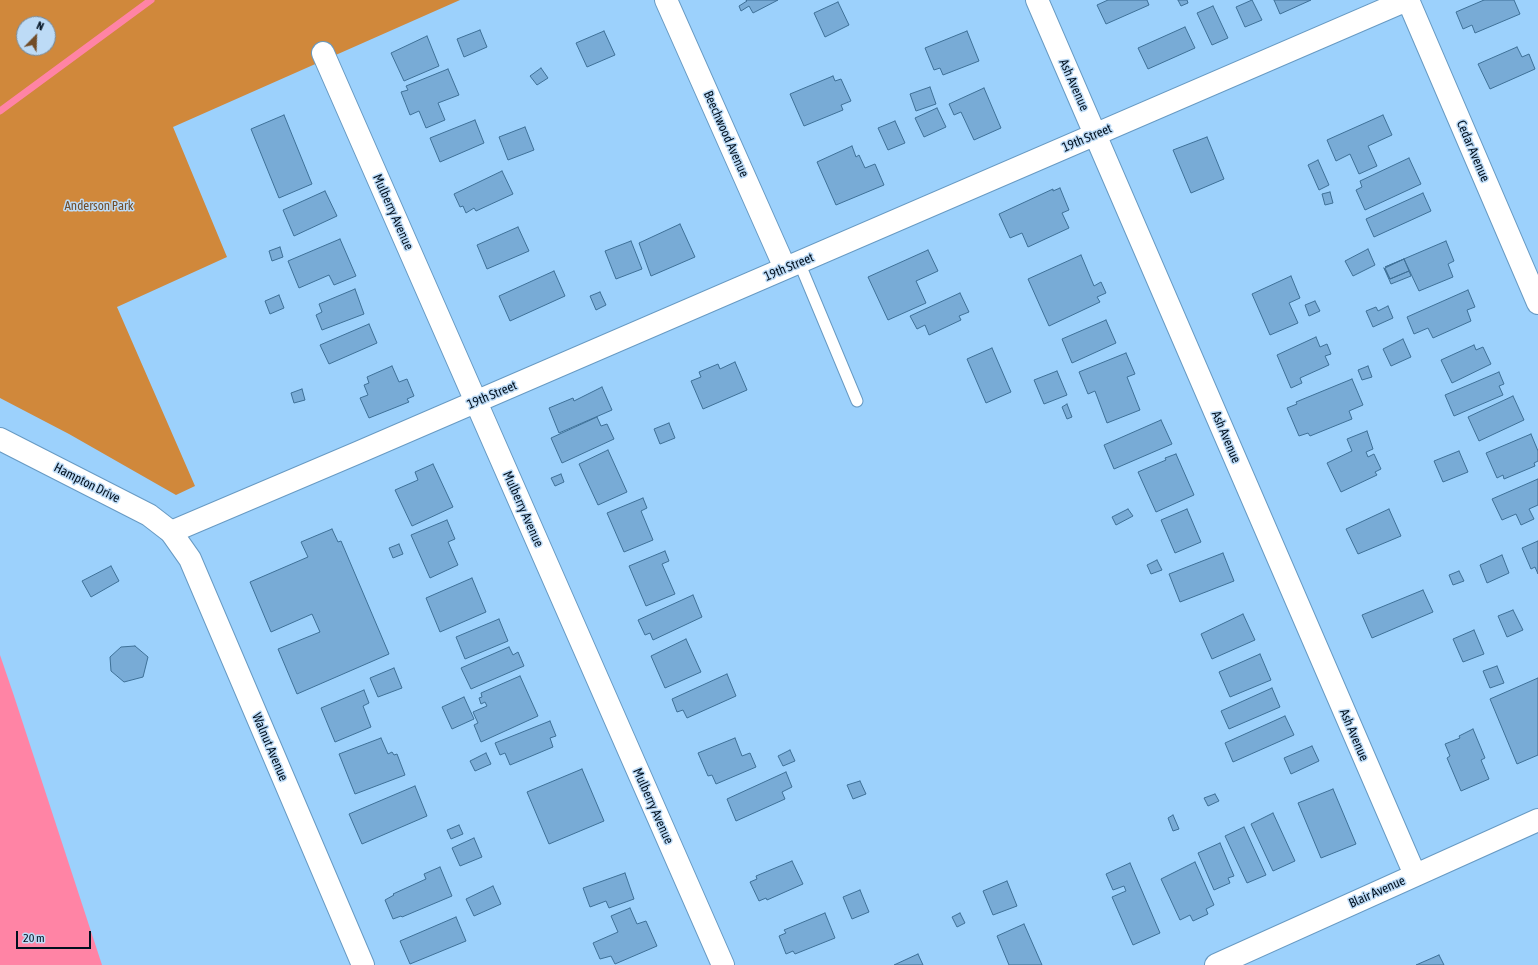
<!DOCTYPE html>
<html>
<head>
<meta charset="utf-8">
<style>
	body { margin:0 }
	#map { position:relative; width:1538px; height:965px; overflow:hidden; background:#9cd1fc; font-family:"Asap Condensed",sans-serif }
	canvas { display:block }
	.north { position:absolute; left:16px; top:16px; width:40px; height:40px; box-sizing:border-box; background:#bddbf6; border:1px solid #718aa0; border-radius:50%; rotate:23deg; font-size:11px; font-weight:700; line-height:16px; text-align:center; color:#00101f }
	.north::after { content:''; display:block; margin:auto; width:14px; height:18px; background:#724d28; clip-path:polygon(50% 0,100% 100%,50% 72%,0 100%) }
	.scale { position:absolute; left:16px; top:931px; width:75px; height:18px; box-sizing:border-box; border:2px solid #00101f; border-top:0; padding-left:5px; font-size:12px; line-height:14px; white-space:nowrap; color:#00101f; -webkit-text-stroke:3px #bddbf6; paint-order:stroke }
</style>
</head>
<body>
<div id="map">
<canvas width="1538" height="965"></canvas>
<div class="north">N</div>
<div class="scale">20 m</div>
</div>
<script>
const c = document.querySelector('canvas').getContext('2d');
c.lineJoin = 'round';
function paint(path, color) {
  c.fillStyle = color;
  c.fill(path, 'evenodd');
}
function poly(rows) {
  const path = new Path2D();
  for (const r of rows) {
    path.moveTo(r[0], r[1]);
    for (let i = 2; i < r.length; i += 2) path.lineTo(r[i], r[i + 1]);
  }
  return path;
}
function trace(path, color, width, dash) {
  c.strokeStyle = color;
  c.lineWidth = width;
  c.lineCap = dash ? 'butt' : 'round';
  c.setLineDash(dash || []);
  c.stroke(path);
}
function write(font, color, halo, rows, align = 'center') {
  c.font = font + ' "Asap Condensed",sans-serif';
  c.lineWidth = 3;
  c.setLineDash([]);
  c.textBaseline = 'middle';
  c.strokeStyle = halo;
  c.fillStyle = color;
  for (const [text, x, y, turn = 0] of rows) {
    c.save();
    c.translate(x, y);
    c.rotate((+turn || 0) * Math.PI / 180);
    c.textAlign = isNaN(turn) ? turn : align;
    if (halo) c.strokeText(text, 0, 0);
    c.fillText(text, 0, 0);
    c.restore();
  }
}
paint(poly([
	[0,0,460,0,173,127,227,257,117,307,195,486,176,495,69,434,0,398],
	[24,24,48,24,48,48,24,48]
]), '#d0883b');
paint(poly([
	[0,655,14,696,102,965,0,965]
]), '#ff84a5');
trace(poly([
	[0,111,151,0]
]), '#ff84a5', 7);
const building = poly([
	[746,0,778,0,753,13,749,6,741,11,739,6,747,1,746,0],
	[1108,0,1147,0,1149,5,1106,24,1097,5,1108,0],
	[1178,0,1187,0,1188,3,1181,6,1178,0],
	[1252,0,1262,20,1245,27,1236,7,1252,0],
	[1274,0,1311,0,1280,14,1274,0],
	[1484,0,1514,0,1520,14,1475,33,1472,25,1463,29,1456,12,1484,0],
	[838,2,849,25,825,37,814,13,838,2],
	[1213,6,1228,38,1212,45,1197,13,1213,6],
	[1185,27,1195,48,1148,69,1138,48,1185,27],
	[480,30,487,47,464,57,457,39,480,30],
	[604,31,615,55,587,67,576,43,604,31],
	[967,31,979,61,943,75,940,68,934,70,925,48,967,31],
	[427,36,439,66,404,81,391,53,427,36],
	[1517,47,1522,57,1529,54,1535,69,1490,89,1478,64,1517,47],
	[541,68,548,78,537,85,530,76,541,68],
	[448,69,459,95,438,103,445,120,426,128,419,111,410,115,401,92,408,90,406,86,448,69],
	[833,76,835,81,841,79,851,101,841,105,843,110,804,126,790,94,833,76],
	[930,87,936,104,916,111,910,94,930,87],
	[984,88,1001,128,974,140,961,112,954,115,949,104,984,88],
	[937,108,946,127,924,137,915,118,937,108],
	[284,115,312,184,279,198,251,129,284,115],
	[1383,115,1392,135,1368,146,1377,166,1359,174,1350,154,1336,161,1327,140,1383,115],
	[475,120,484,143,440,162,430,138,475,120],
	[895,121,905,143,888,150,878,128,895,121],
	[525,127,534,150,508,160,499,137,525,127],
	[1207,137,1224,179,1191,193,1173,150,1207,137],
	[852,146,856,157,859,155,865,168,875,164,884,185,836,205,817,162,852,146],
	[1409,158,1421,184,1365,210,1356,190,1362,187,1360,181,1409,158],
	[1318,160,1329,185,1319,190,1308,165,1318,160],
	[502,171,513,194,476,211,474,208,466,213,463,206,460,207,454,194,502,171],
	[1060,188,1069,210,1062,213,1069,228,1028,247,1022,233,1010,238,999,214,1053,189,1053,191,1060,188],
	[325,191,337,216,294,236,283,210,325,191],
	[1330,192,1333,203,1325,205,1322,194,1330,192],
	[1423,193,1431,211,1374,237,1366,219,1423,193],
	[680,224,695,257,651,276,639,243,680,224],
	[518,227,529,251,487,269,477,245,518,227],
	[340,239,356,276,334,285,329,275,299,288,288,261,340,239],
	[631,241,642,269,616,279,605,251,631,241],
	[1446,241,1454,261,1448,264,1453,277,1419,291,1404,259,1385,267,1446,241],
	[280,247,283,257,272,261,269,251,280,247],
	[1368,249,1375,265,1353,276,1345,261,1368,249],
	[928,250,938,271,916,281,926,303,888,320,868,277,928,250],
	[1081,255,1094,286,1101,282,1106,293,1097,297,1100,302,1049,326,1028,279,1081,255],
	[1404,259,1409,271,1390,279,1385,268,1404,259],
	[1384,268,1390,279,1409,271,1411,276,1391,284,1384,268],
	[554,271,565,296,510,321,499,296,554,271],
	[1291,276,1300,298,1289,303,1298,323,1270,335,1252,294,1291,276],
	[355,289,364,314,322,330,316,315,322,312,319,304,355,289],
	[1468,290,1475,307,1467,310,1471,321,1433,338,1428,328,1414,334,1407,317,1468,290],
	[600,292,606,305,596,310,590,296,600,292],
	[960,293,969,312,959,316,961,320,929,335,925,325,917,329,910,316,960,293],
	[279,295,284,308,270,314,265,301,279,295],
	[1315,301,1320,311,1309,316,1305,305,1315,301],
	[1388,306,1393,318,1373,327,1366,311,1376,307,1378,311,1388,306],
	[1106,320,1116,343,1072,363,1062,339,1106,320],
	[369,324,377,343,329,364,320,345,369,324],
	[1316,337,1320,347,1327,344,1331,354,1325,356,1329,365,1300,378,1302,383,1291,388,1277,355,1316,337],
	[1403,339,1411,357,1391,366,1383,349,1403,339],
	[1474,345,1476,350,1483,347,1491,364,1452,383,1441,360,1474,345],
	[992,348,1011,392,986,403,967,359,992,348],
	[1126,353,1135,374,1127,377,1140,410,1107,423,1095,391,1088,394,1079,372,1126,353],
	[735,362,747,390,703,409,691,381,701,377,699,372,718,364,720,369,735,362],
	[392,366,399,382,407,379,414,396,407,399,409,402,369,418,360,398,368,395,364,385,369,383,367,377,392,366],
	[1368,366,1372,377,1362,380,1358,370,1368,366],
	[1057,371,1067,395,1044,404,1034,380,1057,371],
	[1499,372,1504,384,1499,386,1503,395,1454,416,1445,395,1499,372],
	[1352,379,1363,405,1349,411,1352,419,1310,436,1308,433,1299,436,1287,408,1297,404,1296,402,1352,379],
	[602,387,612,410,559,433,549,408,573,398,574,401,602,387],
	[302,389,305,400,294,403,291,393,302,389],
	[1513,396,1524,420,1479,441,1468,417,1513,396],
	[1067,404,1072,417,1067,419,1062,407,1067,404],
	[597,417,601,426,607,424,614,439,562,463,551,438,597,417],
	[1161,420,1172,444,1114,469,1104,445,1161,420],
	[669,423,675,438,660,444,654,429,669,423],
	[1367,431,1373,449,1366,452,1368,457,1374,454,1381,469,1375,472,1377,475,1341,492,1327,463,1352,451,1347,439,1367,431],
	[1531,434,1538,451,1538,461,1534,463,1535,466,1504,479,1503,475,1497,478,1486,453,1531,434],
	[608,450,627,492,598,505,579,464,608,450],
	[1459,451,1468,472,1443,482,1434,461,1459,451],
	[1176,454,1194,495,1156,512,1138,472,1166,460,1165,458,1176,454],
	[433,464,453,507,412,526,395,490,418,480,415,472,433,464],
	[561,474,564,482,555,486,551,478,561,474],
	[1538,479,1538,505,1529,509,1534,519,1521,525,1516,514,1502,520,1492,499,1538,479],
	[643,498,647,508,641,511,653,540,624,552,607,513,643,498],
	[1128,509,1133,516,1116,525,1112,517,1128,509],
	[1187,509,1201,542,1175,553,1161,520,1187,509],
	[1389,509,1401,536,1358,554,1346,529,1389,509],
	[447,520,455,539,448,542,458,565,430,578,411,535,447,520],
	[332,529,338,542,341,541,389,654,297,694,278,649,320,632,312,614,271,632,250,582,308,557,301,542,332,529],
	[1538,541,1538,574,1535,567,1531,569,1522,548,1538,541],
	[399,544,403,554,393,558,389,548,399,544],
	[665,551,669,561,662,564,675,594,646,606,629,566,665,551],
	[1223,553,1234,581,1180,602,1169,574,1223,553],
	[1502,555,1509,573,1487,583,1480,565,1502,555],
	[1157,560,1162,570,1151,574,1147,565,1157,560],
	[111,566,119,581,91,597,82,581,111,566],
	[1459,571,1464,581,1453,585,1449,575,1459,571],
	[472,578,486,612,440,632,426,598,472,578],
	[1423,590,1433,612,1372,638,1362,615,1423,590],
	[693,595,702,617,653,640,650,633,645,635,638,620,693,595],
	[1513,610,1523,630,1507,637,1498,616,1513,610],
	[1243,614,1255,640,1212,659,1201,634,1243,614],
	[499,619,508,641,465,659,456,637,499,619],
	[1474,630,1484,654,1463,662,1453,639,1474,630],
	[686,639,701,672,665,688,651,656,686,639],
	[135,646,148,657,143,677,124,682,111,671,110,657,121,647,135,646],
	[509,647,513,655,518,652,524,666,471,689,461,668,509,647],
	[1260,654,1271,680,1230,697,1219,672,1260,654],
	[1497,666,1504,683,1490,688,1483,671,1497,666],
	[394,668,402,688,378,697,370,678,394,668],
	[727,674,736,696,687,718,683,710,677,712,672,699,727,674],
	[520,676,538,716,481,742,474,725,478,723,473,712,487,706,485,702,481,704,479,698,482,697,481,693,520,676],
	[1538,678,1538,755,1517,764,1490,699,1538,678],
	[1272,688,1280,707,1229,729,1221,711,1272,688],
	[364,690,369,703,363,706,371,727,335,742,321,708,364,690],
	[464,697,474,719,452,729,442,707,464,697],
	[1285,716,1294,735,1233,762,1225,743,1285,716],
	[550,721,556,736,550,738,553,747,510,765,505,753,500,755,495,743,550,721],
	[1473,729,1485,758,1481,760,1489,779,1461,791,1447,758,1450,756,1445,744,1460,738,1459,736,1473,729],
	[381,738,388,754,392,752,394,755,397,754,405,775,355,794,339,754,381,738],
	[735,738,742,756,750,753,756,767,716,784,712,775,708,776,698,753,735,738],
	[1312,746,1319,761,1291,774,1284,758,1312,746],
	[790,750,795,761,783,766,778,756,790,750],
	[486,753,491,764,475,771,470,761,486,753],
	[582,769,604,821,549,844,527,792,582,769],
	[786,772,792,787,782,792,785,799,736,821,727,799,786,772],
	[860,781,866,794,853,799,847,785,860,781],
	[415,786,427,816,362,844,349,814,415,786],
	[1333,789,1356,844,1321,858,1298,803,1333,789],
	[1215,794,1219,801,1208,806,1204,798,1215,794],
	[1273,813,1295,861,1273,871,1251,824,1273,813],
	[1173,815,1179,829,1173,831,1168,818,1173,815],
	[459,825,463,834,451,839,447,830,459,825],
	[1244,827,1266,875,1247,883,1225,836,1244,827],
	[474,838,482,857,460,866,452,848,474,838],
	[1220,843,1234,876,1228,878,1230,883,1214,890,1198,853,1220,843],
	[792,861,803,884,767,900,766,898,759,901,750,882,757,879,756,876,792,861],
	[1195,862,1214,905,1206,909,1208,914,1193,921,1190,915,1180,920,1161,879,1195,862],
	[1130,863,1160,933,1133,945,1112,897,1126,891,1124,886,1113,890,1106,874,1130,863],
	[440,867,452,896,402,917,401,916,393,919,385,900,394,895,393,894,426,879,424,874,440,867],
	[625,873,634,899,609,908,606,901,590,907,583,888,625,873],
	[1007,881,1017,906,993,915,983,891,1007,881],
	[493,886,501,904,474,916,466,899,493,886],
	[860,890,869,912,852,919,843,897,860,890],
	[630,908,637,924,646,921,657,946,615,964,611,956,600,959,593,943,618,932,611,916,630,908],
	[825,913,835,938,795,954,793,951,786,954,779,936,786,933,784,930,825,913],
	[960,913,965,923,957,927,952,917,960,913],
	[456,917,466,941,410,964,400,941,456,917],
	[1024,924,1042,965,1009,965,997,936,1024,924],
	[918,954,923,965,894,965,918,954],
	[1439,955,1444,965,1416,965,1439,955]
]);
paint(building, '#78abd6');
trace(building, '#3e7097', 1);
const service = poly([
	[799,262,857,401]
]);
const minor = poly([
	[666,0,785,268],
	[1037,0,1415,875],
	[1408,0,1538,303],
	[323,53,723,965],
	[171,532,357,453,1407,0],
	[1216,965,1538,820]
]);
const tertiary = poly([
	[0,439,149,515,171,532,190,559,363,965]
]);
trace(service, '#679ac3', 13);
trace(minor, '#679ac3', 24);
trace(tertiary, '#679ac3', 24);
trace(service, '#fff', 11);
trace(minor, '#fff', 22);
trace(tertiary, '#fff', 22);
write('13px', '#00101f', '#bddbf6', [
	["Ash Avenue",1074,85,66],
	["Beechwood Avenue",726,134,66],
	["19th Street",1087,138,-23],
	["Cedar Avenue",1473,151,67],
	["Mulberry Avenue",393,212,66],
	["19th Street",789,267,-23],
	["19th Street",492,395,-23],
	["Ash Avenue",1226,437,67],
	["Hampton Drive",87,483,27],
	["Mulberry Avenue",523,509,66],
	["Ash Avenue",1354,735,67],
	["Walnut Avenue",270,747,67],
	["Mulberry Avenue",653,806,66],
	["Blair Avenue",1377,892,-24]
]);
write('13px', '#734e28', '#bddbf6', [
	["Anderson Park",99,206]
]);
</script>
</body>
</html>
